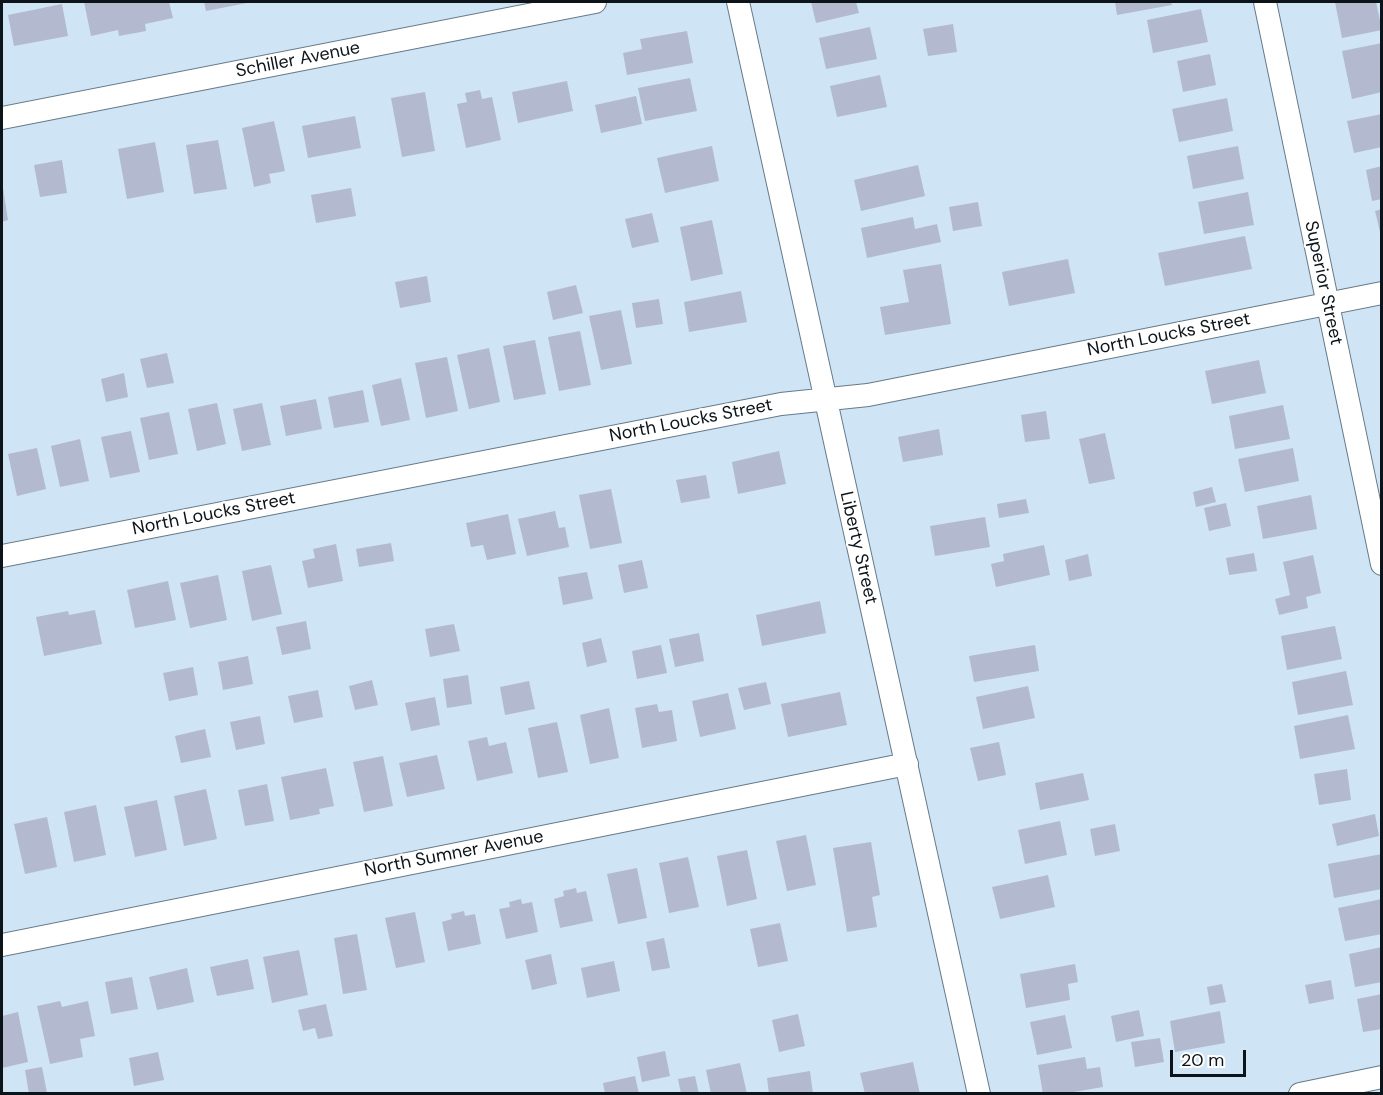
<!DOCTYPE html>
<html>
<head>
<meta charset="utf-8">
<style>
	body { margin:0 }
	#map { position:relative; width:1383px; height:1095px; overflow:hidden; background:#cfe4f5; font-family:"DM Sans",sans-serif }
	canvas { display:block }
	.frame { position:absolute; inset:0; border:3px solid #0c1419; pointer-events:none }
	.scale { position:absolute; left:1170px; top:1050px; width:76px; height:27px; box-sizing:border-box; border:3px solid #0c1419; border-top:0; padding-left:8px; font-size:18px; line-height:21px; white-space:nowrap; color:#0c1419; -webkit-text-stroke:4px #fff; paint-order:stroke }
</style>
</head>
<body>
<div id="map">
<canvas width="1383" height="1095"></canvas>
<div class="frame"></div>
<div class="scale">20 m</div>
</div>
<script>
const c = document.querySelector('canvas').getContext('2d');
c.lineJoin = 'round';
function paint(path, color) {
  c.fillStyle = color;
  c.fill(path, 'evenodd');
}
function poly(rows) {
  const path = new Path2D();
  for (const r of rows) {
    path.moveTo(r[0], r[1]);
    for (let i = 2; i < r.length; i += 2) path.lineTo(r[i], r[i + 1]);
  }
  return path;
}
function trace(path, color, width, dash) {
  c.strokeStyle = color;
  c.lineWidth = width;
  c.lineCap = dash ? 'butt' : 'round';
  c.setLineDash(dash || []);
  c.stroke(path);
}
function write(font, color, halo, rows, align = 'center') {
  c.font = font + ' "DM Sans",sans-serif';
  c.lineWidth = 4.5;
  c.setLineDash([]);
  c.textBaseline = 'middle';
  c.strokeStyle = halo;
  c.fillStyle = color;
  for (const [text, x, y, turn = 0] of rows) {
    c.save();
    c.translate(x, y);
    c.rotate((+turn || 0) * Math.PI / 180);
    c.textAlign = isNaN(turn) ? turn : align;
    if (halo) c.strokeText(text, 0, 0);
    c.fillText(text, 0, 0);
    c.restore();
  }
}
paint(poly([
	[84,2,169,2,173,18,145,24,146,31,119,36,118,30,91,36],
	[204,2,247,2,247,3,206,11],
	[811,2,856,2,859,13,816,23],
	[1115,2,1171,2,1172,5,1117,15],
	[1335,2,1376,2,1382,30,1342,38],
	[62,4,68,36,14,46,8,15],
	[1201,9,1208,42,1153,53,1147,20],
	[953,24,957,52,928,56,923,29],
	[870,27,877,59,826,69,819,38],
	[687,31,693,63,627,75,623,53,642,49,640,39],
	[1382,43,1382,92,1352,99,1342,51],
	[1210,54,1216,85,1183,92,1177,61],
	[880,75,887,107,837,117,830,86],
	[690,78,697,111,645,121,638,88],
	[567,81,573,111,518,123,512,92],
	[480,90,482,99,492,97,501,140,466,148,457,104,467,102,465,93],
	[425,92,435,151,402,157,391,98],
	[636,96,642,124,601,133,595,105],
	[1227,98,1233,131,1179,142,1172,109],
	[1382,114,1382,147,1354,153,1347,121],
	[355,116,361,148,308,158,302,126],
	[274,121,285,171,269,174,271,183,254,187,242,128],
	[218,140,227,189,194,194,186,145],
	[155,142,164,192,127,199,118,149],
	[712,146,719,181,665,193,657,158],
	[1238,146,1244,179,1193,189,1187,156],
	[62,160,67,193,40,197,34,165],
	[918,165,925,196,861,211,854,180],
	[1382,166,1382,199,1372,201,1366,170],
	[3,188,8,220,2,222,2,189],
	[351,188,356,216,316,223,311,195],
	[1248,192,1254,225,1204,234,1198,202],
	[978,202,982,226,953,231,949,207],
	[1382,209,1382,236,1381,236,1375,211],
	[652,213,659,242,632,248,625,219],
	[913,217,915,229,937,224,941,242,867,258,861,228],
	[712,220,723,274,691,281,680,227],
	[1245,236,1252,269,1165,286,1158,253],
	[1068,259,1075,293,1009,306,1002,272],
	[941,264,951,324,885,335,880,307,909,302,903,270],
	[427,276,431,302,400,308,395,282],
	[576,285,583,313,553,320,547,292],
	[741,291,747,322,689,332,684,302],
	[659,299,663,324,636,328,632,303],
	[621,310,632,364,601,370,589,316],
	[580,331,591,385,559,391,548,337],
	[535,340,546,394,514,400,503,346],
	[489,348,500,402,469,409,457,355],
	[167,353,174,383,147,388,140,359],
	[447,357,458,411,426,418,415,363],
	[1259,360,1266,393,1212,404,1205,371],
	[124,373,128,397,106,402,101,379],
	[401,378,410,420,381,426,372,385],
	[363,390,369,422,334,428,328,397],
	[316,399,322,429,286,436,280,406],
	[217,403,226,444,197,451,188,409],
	[262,403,271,445,242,451,233,409],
	[1283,405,1290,439,1235,449,1229,416],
	[1046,411,1050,439,1025,442,1021,415],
	[169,412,178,454,149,460,140,418],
	[939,429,943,455,903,462,898,437],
	[131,431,140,472,110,478,101,437],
	[1105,433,1115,479,1089,484,1079,439],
	[80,439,89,481,60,487,51,446],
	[37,448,46,489,17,496,8,454],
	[1293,448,1299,481,1245,492,1238,459],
	[779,451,786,484,738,494,732,462],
	[706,475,710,498,681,503,676,480],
	[1212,487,1216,502,1196,507,1193,492],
	[611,489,622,543,590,549,579,495],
	[1311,495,1317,529,1263,539,1257,506],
	[1026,499,1029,513,999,518,997,504],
	[1226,503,1231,526,1209,531,1204,508],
	[555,511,559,528,565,527,569,547,527,556,518,519],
	[508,514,516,554,487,560,483,545,471,547,466,523],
	[985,517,990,547,935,556,930,526],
	[391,543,394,561,359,567,356,549],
	[336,544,343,581,308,588,302,561,315,558,313,549],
	[1044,545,1050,575,996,587,991,564,1004,561,1003,554],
	[1254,553,1257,571,1229,575,1226,558],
	[1088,554,1092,576,1069,581,1065,560],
	[1313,555,1321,593,1306,597,1308,608,1279,615,1275,599,1290,595,1283,562],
	[642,560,648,588,624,593,618,565],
	[271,565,282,614,252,621,242,571],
	[587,572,593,599,563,605,558,577],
	[218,575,227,620,190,628,180,583],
	[168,581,176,620,135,628,127,590],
	[820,601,826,633,762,646,756,615],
	[95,610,102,644,44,656,36,617,68,611,69,615],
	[306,621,311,649,282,655,276,627],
	[454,624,460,651,430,657,425,629],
	[1335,626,1342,659,1287,670,1281,636],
	[699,633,704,661,675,667,669,639],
	[601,638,607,662,587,667,582,643],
	[661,645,667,673,637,679,632,651],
	[1035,645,1039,671,974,682,969,656],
	[248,656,253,684,223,690,218,662],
	[193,667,198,695,169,701,163,673],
	[1346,671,1353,705,1298,715,1292,682],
	[468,675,472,704,447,708,443,679],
	[372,680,378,705,355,710,349,686],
	[529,681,535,709,505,715,500,687],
	[766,682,771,704,744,710,738,688],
	[1028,686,1035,718,983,729,976,697],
	[318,690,323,717,294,723,288,696],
	[840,692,847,725,788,737,781,704],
	[728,693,736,729,700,737,692,701],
	[435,697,440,725,411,731,405,703],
	[657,704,659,712,672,710,677,741,642,748,635,708],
	[609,708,619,758,590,764,580,715],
	[1348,715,1355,749,1300,759,1294,726],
	[260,716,265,744,236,750,230,722],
	[557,722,568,772,538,778,528,728],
	[205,729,211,757,181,763,175,736],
	[487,737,489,746,506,742,513,773,477,781,468,741],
	[999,742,1006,775,978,781,970,748],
	[437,755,445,789,407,797,399,763],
	[383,756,393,806,364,812,353,762],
	[326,768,334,806,319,809,320,814,290,820,281,777],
	[1347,769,1351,800,1319,805,1314,774],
	[1083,773,1089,800,1040,810,1035,783],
	[267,784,274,821,245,826,238,790],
	[206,789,217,839,184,846,174,796],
	[157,800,167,850,135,857,124,807],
	[96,805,106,855,74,862,64,812],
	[1375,814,1379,836,1337,846,1332,824],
	[47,817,57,867,25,874,14,824],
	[1060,821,1067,855,1025,864,1018,830],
	[1115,824,1120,851,1095,856,1090,829],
	[806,835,816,885,787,891,776,841],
	[871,842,880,895,872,897,877,927,847,932,833,848],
	[747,850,757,899,727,906,717,856],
	[1382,854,1382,889,1334,898,1328,864],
	[688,857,699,907,669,913,659,863],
	[637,868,647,918,618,924,607,874],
	[1048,875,1055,907,1000,919,992,887],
	[576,888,577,893,586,891,593,921,560,928,554,899,564,896,563,891],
	[521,899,522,904,532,902,538,932,506,939,499,909,510,907,509,902],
	[1382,899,1382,934,1345,941,1338,908],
	[464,911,465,916,475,914,481,944,448,951,442,922,452,919,451,914],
	[415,912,425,962,396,968,385,918],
	[780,923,788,961,758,967,750,929],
	[357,934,367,990,343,994,334,938],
	[664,938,670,968,652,971,646,942],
	[1382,947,1382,982,1355,987,1349,954],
	[299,950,308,995,272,1003,263,957],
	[551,954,557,984,532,990,525,960],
	[248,959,254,989,217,996,210,967],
	[614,961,620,991,587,998,581,968],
	[1075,964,1078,982,1068,984,1070,1000,1026,1008,1020,974],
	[187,968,194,1002,157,1010,149,977],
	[132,977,138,1009,111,1014,105,982],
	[1331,980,1334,999,1309,1004,1305,985],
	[1222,984,1226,1002,1210,1005,1207,987],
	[1382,994,1382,1029,1363,1032,1357,999],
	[60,1001,62,1007,88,1001,95,1036,80,1039,83,1057,50,1064,37,1006],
	[326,1004,333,1036,318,1039,315,1028,303,1031,298,1010],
	[1139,1010,1144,1036,1116,1042,1111,1016],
	[1220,1011,1225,1043,1175,1052,1170,1021],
	[18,1012,28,1062,2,1068,2,1016],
	[798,1014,805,1046,779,1052,772,1020],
	[1065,1015,1072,1048,1037,1055,1030,1022],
	[1160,1038,1164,1062,1135,1067,1131,1042],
	[665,1051,670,1076,642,1082,637,1057],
	[158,1052,164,1080,134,1086,129,1058],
	[1085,1057,1087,1069,1100,1067,1103,1087,1062,1094,1043,1094,1038,1065],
	[913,1062,920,1094,865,1094,860,1073],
	[740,1063,747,1094,711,1094,706,1070],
	[42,1067,47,1093,29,1094,25,1070],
	[810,1071,813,1094,769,1094,767,1078],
	[635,1076,639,1094,605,1094,603,1083],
	[695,1076,699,1094,681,1094,678,1079]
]), '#b3bad0');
const minor = poly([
	[738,2,979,1094],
	[1265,2,1382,564],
	[2,118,595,2],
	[2,556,781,404,868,395,1382,293],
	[2,945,907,764],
	[1300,1094,1382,1077]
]);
trace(minor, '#677a89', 24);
trace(minor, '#fff', 22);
write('18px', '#0c1419', '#fff', [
	["Schiller Avenue",298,60,-11],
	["Superior Street",1323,283,78],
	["North Loucks Street",1169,335,-11],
	["North Loucks Street",691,421,-11],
	["North Loucks Street",214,514,-11],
	["Liberty Street",858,548,77],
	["North Sumner Avenue",454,854,-11]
]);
</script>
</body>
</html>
